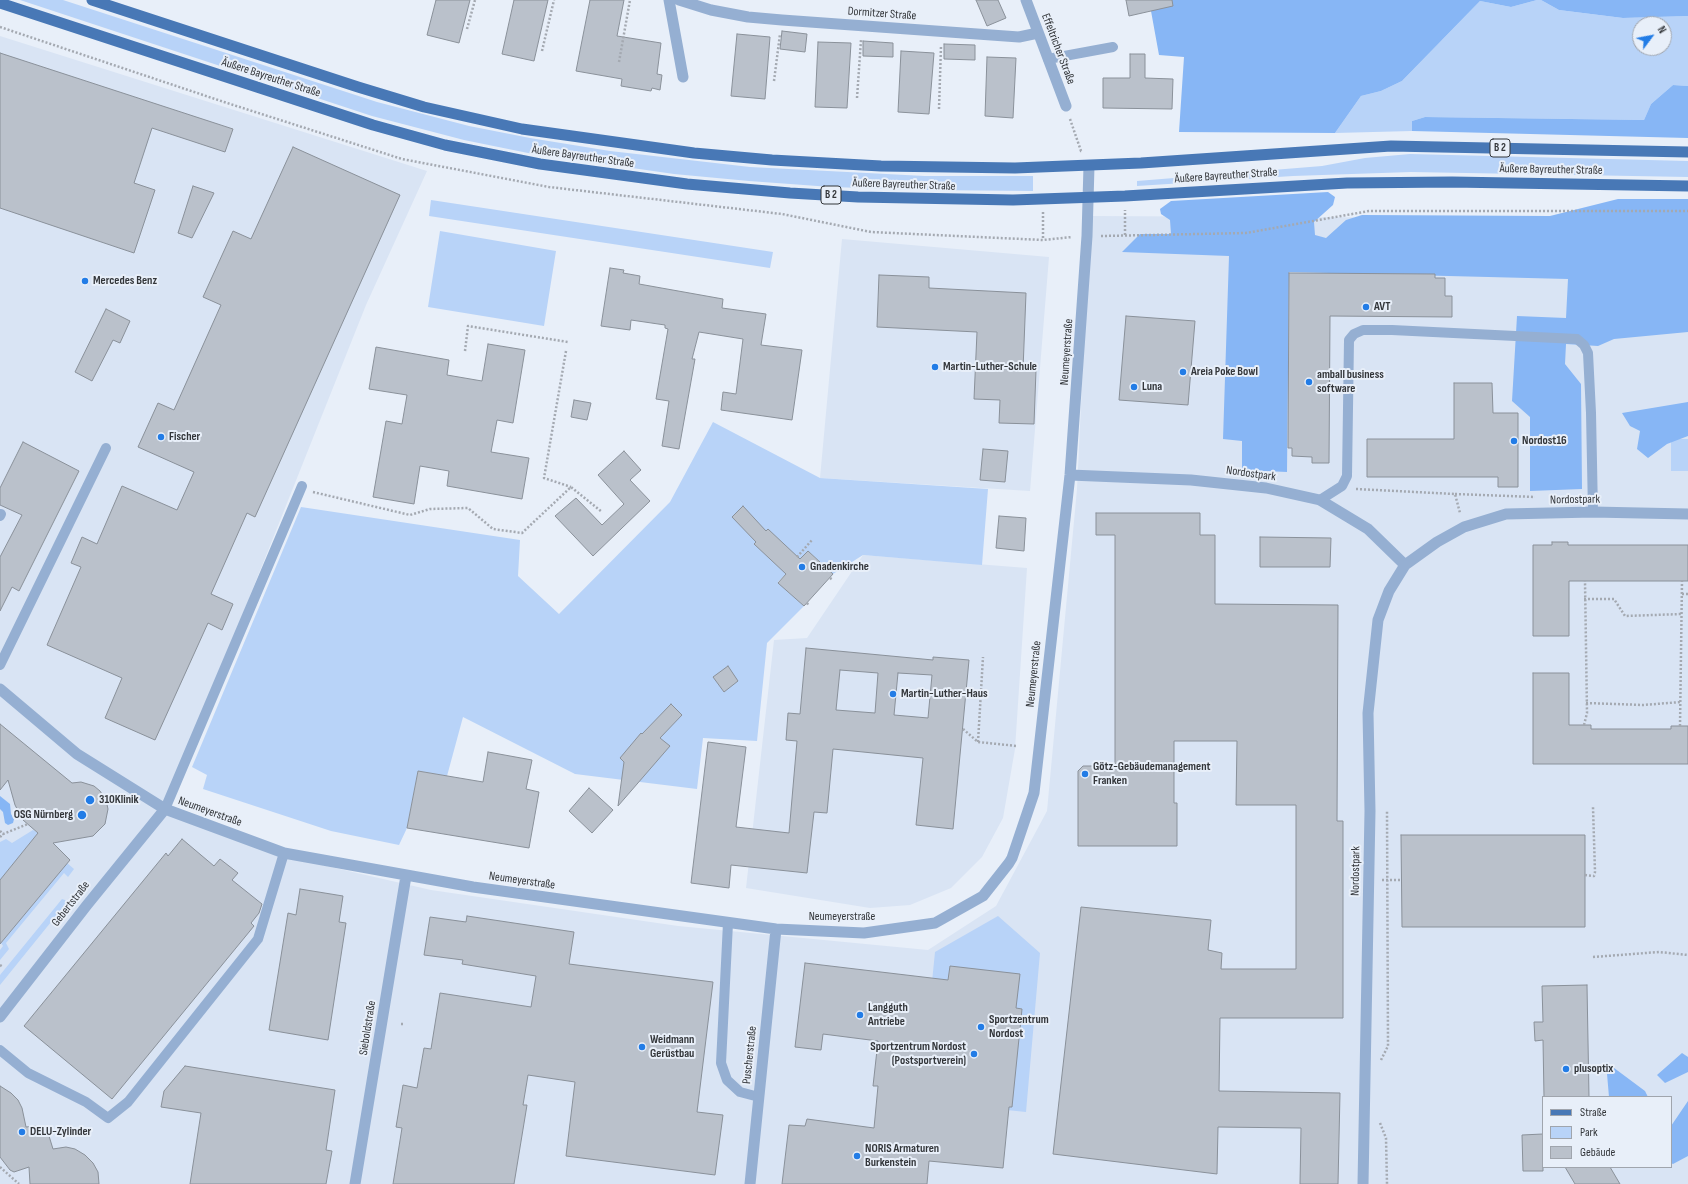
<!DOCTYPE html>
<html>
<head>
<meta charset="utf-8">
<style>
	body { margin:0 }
	#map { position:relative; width:1688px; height:1184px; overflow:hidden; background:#e8eff9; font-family:"Sofia Sans Condensed",sans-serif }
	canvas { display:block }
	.legend { position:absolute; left:1542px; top:1096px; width:130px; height:72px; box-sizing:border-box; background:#e8eff9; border:1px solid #a0a5ad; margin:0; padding:5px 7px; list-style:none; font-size:12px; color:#33363a }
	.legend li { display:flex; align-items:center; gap:8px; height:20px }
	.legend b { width:20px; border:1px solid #a0a5ad }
	.north { position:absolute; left:1632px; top:16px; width:40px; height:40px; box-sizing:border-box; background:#e8eff9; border:1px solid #a0a5ad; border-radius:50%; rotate:58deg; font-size:11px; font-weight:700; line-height:16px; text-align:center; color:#33363a }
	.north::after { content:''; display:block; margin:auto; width:14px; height:18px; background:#227ce6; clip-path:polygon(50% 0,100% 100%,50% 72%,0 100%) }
</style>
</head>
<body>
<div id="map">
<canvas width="1688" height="1184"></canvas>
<ul class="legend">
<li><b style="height:5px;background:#4878b6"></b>Straße</li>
<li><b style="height:11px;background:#b8d3f8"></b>Park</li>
<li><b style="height:11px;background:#bac1cb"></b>Gebäude</li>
</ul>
<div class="north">N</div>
</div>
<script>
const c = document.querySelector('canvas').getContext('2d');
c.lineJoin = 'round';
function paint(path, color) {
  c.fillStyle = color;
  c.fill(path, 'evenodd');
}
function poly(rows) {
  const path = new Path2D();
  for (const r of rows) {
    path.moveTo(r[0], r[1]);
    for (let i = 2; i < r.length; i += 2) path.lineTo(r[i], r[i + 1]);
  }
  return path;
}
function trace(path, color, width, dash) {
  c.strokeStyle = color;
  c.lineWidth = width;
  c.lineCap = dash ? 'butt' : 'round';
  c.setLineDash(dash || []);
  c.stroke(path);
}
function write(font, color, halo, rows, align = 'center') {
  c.font = font + ' "Sofia Sans Condensed",sans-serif';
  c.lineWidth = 4;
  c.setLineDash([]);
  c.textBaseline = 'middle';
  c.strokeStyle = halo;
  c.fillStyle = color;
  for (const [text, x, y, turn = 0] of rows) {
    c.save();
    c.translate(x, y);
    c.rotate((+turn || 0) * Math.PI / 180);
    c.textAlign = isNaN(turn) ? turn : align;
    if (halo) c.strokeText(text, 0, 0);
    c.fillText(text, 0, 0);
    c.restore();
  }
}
paint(poly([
	[0,36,427,171,366,305,165,809,283,856,431,890,678,926,928,950,996,906,1047,811,1077,489,1090,216,1688,219,1688,1184,0,1184],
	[1543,1097,1671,1097,1671,1167,1543,1167],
	[842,239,1049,257,1030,491,820,478],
	[863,555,1027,568,1015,749,1003,818,982,857,951,888,910,905,870,908,746,888,774,640,807,638]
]), '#d9e4f4');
paint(poly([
	[20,0,63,0,377,102,469,126,530,138,610,151,750,167,925,176,1033,176,1033,191,925,190,831,187,749,181,674,174,528,153,464,140,372,116],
	[1537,0,1541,0,1559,10,1623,18,1688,16,1688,86,1673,85,1651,104,1644,120,1425,117,1412,121,1412,131,1335,133,1361,96,1381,91,1402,81,1480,1,1511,7],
	[1640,24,1664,24,1664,48,1640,48],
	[1410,154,1688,161,1688,177,1411,172,1293,176,1137,186,1137,181,1322,166,1365,158],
	[431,200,773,252,770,268,429,216],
	[440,231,556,251,544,326,428,307],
	[713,422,820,478,988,489,982,565,863,555,833,574,808,551,778,582,804,606,767,643,757,741,703,738,697,789,575,774,463,717,447,776,418,771,407,828,399,845,331,831,203,789,207,775,192,767,301,507,520,540,518,576,559,614,670,502],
	[1671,439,1688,439,1688,471,1671,471],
	[33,830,38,833,0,880,0,842,6,839,12,843],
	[67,863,74,869,68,877,64,873,6,943,9,949,0,960,0,950,3,946,1,943],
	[62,899,68,901,0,985,0,975],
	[998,916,1040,953,1026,1112,920,1101,935,952]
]), '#b8d3f8');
paint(poly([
	[1149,0,1537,0,1511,7,1480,1,1402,81,1381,91,1361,96,1335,133,1179,132,1184,57,1159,55],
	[1541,0,1688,0,1688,16,1623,18,1559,10],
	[1673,85,1688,86,1688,138,1412,131,1412,121,1425,117,1644,120,1651,104],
	[1328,192,1335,197,1333,205,1314,222,1315,235,1326,238,1346,220,1362,215,1550,216,1618,199,1688,199,1688,332,1614,339,1598,346,1566,344,1565,364,1581,384,1582,489,1530,491,1530,417,1512,401,1517,316,1566,318,1568,279,1289,272,1287,472,1242,470,1242,441,1223,439,1229,256,1122,252,1140,234,1171,234,1170,220,1161,214,1160,209,1171,201],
	[1688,402,1688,436,1667,444,1648,458,1637,449,1640,431,1630,426,1622,413],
	[1682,1053,1688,1057,1688,1072,1665,1083,1657,1075],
	[1606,1062,1645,1091,1648,1097,1609,1097],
	[1688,1101,1688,1156,1673,1164,1671,1163,1671,1126]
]), '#87b6f5');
paint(poly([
	[0,796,10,804,11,814,14,819,13,823,8,825,5,823,3,812,0,809]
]), '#86b6f5');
const building = poly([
	[436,0,470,0,459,43,427,35,436,0],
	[514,0,548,0,534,61,502,54,514,0],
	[590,0,624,0,617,36,661,43,657,74,662,75,660,90,652,88,651,91,621,86,622,79,576,71,590,0],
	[976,0,998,0,1006,18,987,26,976,0],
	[1126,0,1172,0,1173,6,1129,16,1126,0],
	[782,31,807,34,805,52,780,49,782,31],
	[737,34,770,37,765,99,731,96,737,34],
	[863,41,893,43,893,57,863,56,863,41],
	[818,42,851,43,847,108,815,107,818,42],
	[944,44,975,45,975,60,944,59,944,44],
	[901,51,934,53,929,114,898,112,901,51],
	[0,53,233,129,225,152,152,128,134,183,155,190,134,253,0,208,0,53],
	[1130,54,1145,54,1145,78,1173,79,1172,109,1103,108,1103,78,1130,78,1130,54],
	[987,57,1016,58,1013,118,985,116,987,57],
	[293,147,400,195,255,517,247,513,211,594,233,604,222,630,208,623,155,740,105,718,122,678,47,645,81,567,71,563,82,537,97,544,122,486,177,510,194,472,138,447,158,403,174,410,221,305,203,297,233,231,251,239,293,147],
	[193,186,214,193,192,238,178,233,193,186],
	[610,268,624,270,623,273,640,276,639,284,723,299,722,308,766,314,761,345,802,350,792,420,721,410,723,392,736,394,743,339,699,332,692,359,695,359,679,449,662,446,669,401,656,399,668,329,665,328,665,325,631,320,630,330,601,326,610,268],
	[1289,273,1435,274,1435,278,1445,278,1445,296,1452,296,1452,317,1330,316,1329,463,1312,463,1312,457,1292,456,1292,448,1288,448,1289,273],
	[879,275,929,277,929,288,1026,293,1023,370,1036,370,1034,424,999,423,1000,400,974,399,977,332,877,327,879,275],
	[106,309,130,321,120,343,113,340,92,381,75,372,106,309],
	[1126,316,1195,321,1188,405,1119,400,1126,316],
	[488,344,525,350,513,423,497,420,491,452,529,458,522,499,447,486,449,471,420,466,414,504,373,497,386,421,402,424,407,395,369,389,376,347,449,360,447,375,482,381,488,344],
	[1454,383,1492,383,1493,413,1518,413,1518,487,1498,487,1498,477,1367,477,1367,439,1454,439,1454,383],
	[574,400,591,403,587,420,571,417,574,400],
	[23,442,79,471,19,591,12,587,0,611,0,557,22,515,0,505,0,488,23,442],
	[983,449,1008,451,1005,482,980,480,983,449],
	[624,451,641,470,630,480,650,501,593,556,555,516,576,498,602,525,624,504,598,475,624,451],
	[743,506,766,531,768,529,800,559,808,551,833,574,804,606,778,583,786,574,754,544,756,542,732,517,743,506],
	[1096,513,1200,513,1200,535,1215,535,1215,604,1338,605,1337,821,1343,821,1343,1018,1220,1018,1219,1091,1340,1093,1338,1184,1300,1184,1301,1128,1218,1127,1217,1174,1053,1154,1081,907,1211,920,1208,950,1222,953,1221,969,1296,969,1296,805,1236,805,1237,741,1174,741,1174,803,1177,803,1177,846,1078,846,1078,771,1083,766,1115,766,1115,535,1096,535,1096,513],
	[999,516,1026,518,1024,551,996,548,999,516],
	[1260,537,1331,538,1330,567,1260,567,1260,537],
	[1552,542,1568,542,1568,545,1688,545,1688,581,1569,581,1569,636,1533,636,1533,545,1552,545,1552,542],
	[806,648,933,660,933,657,969,660,953,829,916,825,923,758,833,749,827,813,814,812,807,873,731,865,729,888,691,883,708,742,746,747,736,827,789,833,797,741,786,740,788,713,800,714,806,648],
	[840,670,878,673,875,713,836,710,840,670],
	[898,673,932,675,928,718,894,715,898,673],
	[728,666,738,681,724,692,713,677,728,666],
	[1533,673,1569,673,1569,725,1591,725,1591,729,1671,729,1671,726,1688,726,1688,764,1533,764,1533,673],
	[671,704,682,715,660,738,670,746,618,806,624,762,620,758,641,733,642,734,671,704],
	[0,724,72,783,81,782,94,786,100,791,106,800,108,809,105,824,93,836,53,843,70,860,0,944,0,880,38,833,23,820,15,805,8,780,0,790,0,724],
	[488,752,532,760,526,789,539,792,529,848,407,828,418,771,483,782,488,752],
	[589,788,613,810,592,833,569,811,589,788],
	[1401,835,1585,835,1585,927,1402,927,1401,835],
	[182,839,214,866,220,859,238,873,232,880,262,904,259,913,251,923,254,926,112,1099,24,1026,166,853,168,856,182,839],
	[300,889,343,896,339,922,346,923,328,1040,269,1030,288,913,296,915,300,889],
	[467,916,574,932,569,964,713,982,697,1112,723,1115,715,1175,566,1156,575,1082,528,1075,523,1105,527,1105,514,1184,393,1184,402,1128,396,1127,403,1085,417,1088,424,1048,431,1049,440,993,531,1007,536,976,462,964,463,960,424,955,430,917,466,922,467,916],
	[805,963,948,980,950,966,1020,974,1016,1008,1022,1009,1012,1107,1009,1107,1003,1168,929,1161,927,1184,782,1184,789,1125,805,1126,807,1119,874,1128,878,1086,873,1086,878,1041,823,1034,821,1050,795,1047,805,963],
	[1587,985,1589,1097,1544,1097,1543,1040,1535,1041,1534,1022,1543,1022,1542,986,1587,985],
	[185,1066,335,1090,326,1150,332,1151,326,1184,190,1184,201,1113,161,1107,164,1091,185,1066],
	[0,1086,11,1093,18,1100,22,1108,26,1127,37,1126,49,1136,53,1149,66,1147,75,1149,85,1155,93,1163,98,1172,99,1184,30,1184,29,1167,14,1172,10,1170,0,1157,0,1086],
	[1543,1134,1543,1171,1523,1171,1522,1135,1543,1134],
	[1565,1167,1610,1167,1620,1184,1575,1184,1565,1167]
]);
paint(building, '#bac1cb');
trace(building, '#8a919a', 1);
trace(poly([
	[0,27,224,102,402,159,549,187,782,214,871,232,1043,240,1072,237],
	[467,29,475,0],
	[542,51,554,0],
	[619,62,630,0],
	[774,81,780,34],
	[857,98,861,40],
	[939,109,941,46],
	[1070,119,1081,151,1083,151],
	[1043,212,1043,240],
	[1125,235,1125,210],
	[1101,236,1246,233,1369,211,1688,211],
	[465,351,468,326,568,342],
	[566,351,544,478,571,487],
	[1356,489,1455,494,1460,513],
	[313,492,410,515,430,509,468,508,493,529,522,533,571,487,602,512],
	[1455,494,1535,497],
	[797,557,812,540],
	[830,578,833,580],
	[1682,594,1688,594],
	[1584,599,1614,599,1625,616,1682,614],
	[807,603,809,606],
	[1586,703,1643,705,1681,702],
	[1584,725,1587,713,1585,581],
	[1680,726,1682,581],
	[963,729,978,742,1017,746],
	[978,742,983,657],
	[0,831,3,834,28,824],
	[0,837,3,834],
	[1585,875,1594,876,1595,872,1593,807],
	[1382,880,1402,880],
	[1593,957,1659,952,1688,955],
	[0,965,3,967],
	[401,1024,405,1024],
	[1381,1060,1388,1046,1387,810],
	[1380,1123,1386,1138,1387,1184],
	[0,1167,19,1184]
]), '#a4a9b1', 2.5, [2, 2]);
trace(poly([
	[1048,59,1113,47],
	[1320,500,1342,486,1347,476,1349,340,1354,334,1363,330,1392,330,1577,339,1584,345,1588,353,1591,413,1593,512],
	[0,516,1,514],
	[0,665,106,448],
	[165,809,302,486],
	[728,923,721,1063,727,1080,740,1092,759,1097],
	[0,1050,28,1073,86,1102,108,1118,128,1102,258,939,284,853]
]), '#95afd2', 10);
trace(poly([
	[669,0,683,77],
	[679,0,711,10,748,17,782,20,1019,37,1038,33],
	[1026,0,1066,106],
	[1070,475,1191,480,1266,488,1320,500,1368,529,1405,565],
	[0,689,77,754,165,809,284,853,473,887,776,929,864,933,935,923,983,896,1009,863,1012,858,1034,793,1070,475,1087,236,1089,166],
	[0,1017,87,905,165,809],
	[355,1184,406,876],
	[750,1184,776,929],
	[1363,1184,1370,811,1368,713,1378,620,1389,591,1405,565,1437,542,1464,527,1506,514,1593,512,1688,514]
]), '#95afd2', 11);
trace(poly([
	[92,0,358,87,424,107,522,129,694,153,772,160,881,166,1015,168,1141,163,1391,146,1688,152],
	[0,3,373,125,445,145,540,164,687,184,790,193,858,197,1013,200,1125,196,1347,183,1452,182,1688,186]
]), '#4878b6', 11);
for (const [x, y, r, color] of [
	[85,281,4,"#227ce6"],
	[1366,307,4,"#227ce6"],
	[935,367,4,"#227ce6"],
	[1183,372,4,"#227ce6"],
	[1309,382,4,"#227ce6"],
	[1134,387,4,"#227ce6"],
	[161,437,4,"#227ce6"],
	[1514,441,4,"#227ce6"],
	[802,567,4,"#227ce6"],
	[893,694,4,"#227ce6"],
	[1085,774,4,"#227ce6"],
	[90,800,5,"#227ce6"],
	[82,815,5,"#227ce6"],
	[860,1015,4,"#227ce6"],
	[981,1027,4,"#227ce6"],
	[642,1047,4,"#227ce6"],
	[974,1054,4,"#227ce6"],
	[1566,1069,4,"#227ce6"],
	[22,1132,4,"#227ce6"],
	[857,1156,4,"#227ce6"]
]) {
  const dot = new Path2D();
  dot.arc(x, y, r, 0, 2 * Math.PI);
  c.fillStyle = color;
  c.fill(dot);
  trace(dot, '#e8eff9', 1.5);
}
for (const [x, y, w] of [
	[1500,148,20],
	[831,195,20]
]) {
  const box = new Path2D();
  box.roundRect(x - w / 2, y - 9, w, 18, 3);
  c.fillStyle = '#e8eff9';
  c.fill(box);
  trace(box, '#33363a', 1);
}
write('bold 11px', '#33363a', null, [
	["B 2",1500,148],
	["B 2",831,195]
]);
write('12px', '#33363a', '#e8eff9', [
	["Dormitzer Straße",882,14,4],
	["Effeltricher Straße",1058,49,69],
	["Äußere Bayreuther Straße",271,78,18],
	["Äußere Bayreuther Straße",583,157,8],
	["Äußere Bayreuther Straße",1551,170,1],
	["Äußere Bayreuther Straße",1226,176,-4],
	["Äußere Bayreuther Straße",904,185,2],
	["Neumeyerstraße",1067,352,-86],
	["Nordostpark",1251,474,8],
	["Nordostpark",1575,500,-1],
	["Neumeyerstraße",1034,674,-84],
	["Neumeyerstraße",210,812,20],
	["Nordostpark",1356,871,-89],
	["Neumeyerstraße",522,881,8],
	["Gebertstraße",71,904,-52],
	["Neumeyerstraße",842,917],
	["Sieboldstraße",368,1028,-81],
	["Puscherstraße",750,1055,-84]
]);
write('bold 12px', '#33363a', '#e8eff9', [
	["Mercedes Benz",93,281],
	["AVT",1374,307],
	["Martin-Luther-Schule",943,367],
	["Areia Poke Bowl",1191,372],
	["amball business",1317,375],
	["software",1317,389],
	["Luna",1142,387],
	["Fischer",169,437],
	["Nordost16",1522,441],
	["Gnadenkirche",810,567],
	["Martin-Luther-Haus",901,694],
	["Götz-Gebäudemanagement",1093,767],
	["Franken",1093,781],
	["310Klinik",99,800],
	["OSG Nürnberg",73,815,"right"],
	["Langguth",868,1008],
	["Antriebe",868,1022],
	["Sportzentrum",989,1020],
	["Nordost",989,1034],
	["Weidmann",650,1040],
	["Gerüstbau",650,1054],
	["Sportzentrum Nordost",966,1047,"right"],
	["(Postsportverein)",966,1061,"right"],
	["plusoptix",1574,1069],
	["DELU-Zylinder",30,1132],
	["NORIS Armaturen",865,1149],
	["Burkenstein",865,1163]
], 'left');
</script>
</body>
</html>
